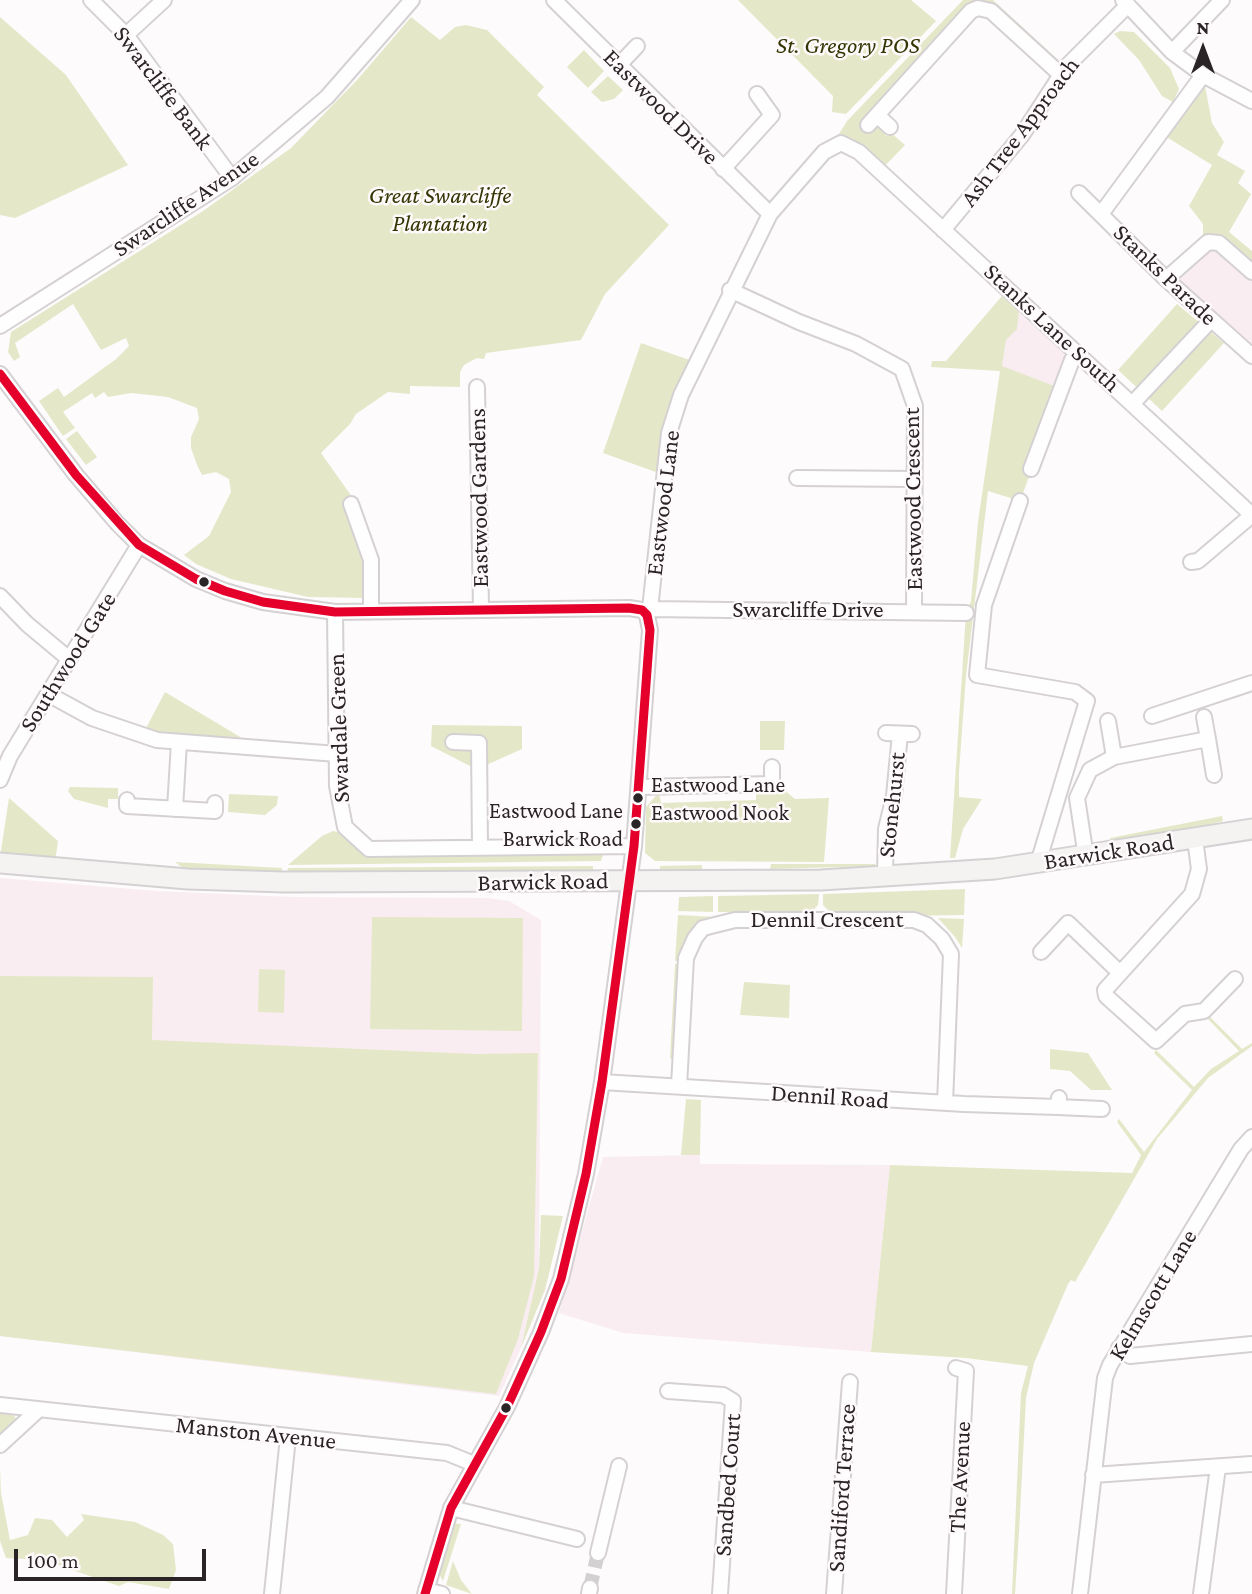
<!DOCTYPE html>
<html>
<head>
<meta charset="utf-8">
<style>
	body { margin:0 }
	#map { position:relative; width:1252px; height:1594px; overflow:hidden; background:#fdfbfc; font-family:"Crimson Pro",serif }
	canvas { display:block }
	.north { position:absolute; left:1168px; top:14px; width:70px; height:70px; -webkit-text-stroke:5px #fefafc; paint-order:stroke; rotate:0deg; font-size:19px; font-weight:700; line-height:28px; text-align:center; color:#2b2427 }
	.north::after { content:''; display:block; margin:auto; width:24px; height:32px; background:#2b2427; clip-path:polygon(50% 0,100% 100%,50% 72%,0 100%) }
	.scale { position:absolute; left:14px; top:1549px; width:192px; height:32px; box-sizing:border-box; border:4px solid #2b2427; border-top:0; padding-left:9px; font-size:21px; line-height:24px; white-space:nowrap; color:#2b2427; -webkit-text-stroke:5px #fefafc; paint-order:stroke }
</style>
</head>
<body>
<div id="map">
<canvas width="1252" height="1594"></canvas>
<div class="north">N</div>
<div class="scale">100 m</div>
</div>
<script>
const c = document.querySelector('canvas').getContext('2d');
c.lineJoin = 'round';
function paint(path, color) {
  c.fillStyle = color;
  c.fill(path, 'evenodd');
}
function poly(rows) {
  const path = new Path2D();
  for (const r of rows) {
    path.moveTo(r[0], r[1]);
    for (let i = 2; i < r.length; i += 2) path.lineTo(r[i], r[i + 1]);
  }
  return path;
}
function trace(path, color, width, dash) {
  c.strokeStyle = color;
  c.lineWidth = width;
  c.lineCap = dash ? 'butt' : 'round';
  c.setLineDash(dash || []);
  c.stroke(path);
}
function write(font, color, halo, rows, align = 'center') {
  c.font = font + ' "Crimson Pro",serif';
  c.lineWidth = 5;
  c.setLineDash([]);
  c.textBaseline = 'middle';
  c.strokeStyle = halo;
  c.fillStyle = color;
  for (const [text, x, y, turn = 0] of rows) {
    c.save();
    c.translate(x, y);
    c.rotate((+turn || 0) * Math.PI / 180);
    c.textAlign = isNaN(turn) ? turn : align;
    if (halo) c.strokeText(text, 0, 0);
    c.fillText(text, 0, 0);
    c.restore();
  }
}
paint(poly([
	[1208,242,1252,272,1252,349,1166,279],
	[1009,304,1072,360,1055,407,1000,370],
	[0,878,156,891,293,897,488,898,509,901,541,920,539,1268,521,1348,499,1396,0,1336],
	[700,1155,700,1164,890,1165,871,1352,623,1333,559,1313,603,1157]
]), '#f9edf2');
paint(poly([
	[738,0,911,0,936,21,846,114,832,112,833,96],
	[963,0,993,0,1066,67,1060,74,978,8,875,117,886,136,890,132,905,145,880,171,859,152,832,145,847,121],
	[0,17,66,75,128,165,15,218,0,215],
	[411,17,440,40,455,27,466,25,487,30,544,87,537,95,669,225,605,294,581,340,486,353,484,359,477,358,464,365,460,372,460,387,410,386,410,394,388,392,356,414,350,424,321,453,355,501,364,561,365,598,308,597,231,579,196,564,184,555,209,536,231,492,229,479,216,472,202,475,197,465,191,448,191,437,199,419,197,408,168,397,131,393,108,397,104,392,95,398,92,393,63,412,75,428,63,436,39,401,58,388,64,397,116,359,129,346,126,338,101,350,73,304,15,343,20,357,14,361,8,352,11,332,203,211,291,148,358,79],
	[1120,31,1134,32,1170,68,1179,89,1173,102,1162,96,1139,60,1114,34],
	[584,50,604,71,588,88,567,67],
	[1203,75,1212,123,1224,142,1217,155,1245,171,1238,183,1251,194,1229,232,1252,251,1252,272,1203,237,1203,224,1189,206,1212,165,1160,133],
	[608,76,623,90,614,99,602,102,591,92],
	[1002,296,1019,312,1017,329,1006,340,1002,366,1062,389,1020,501,988,491,966,676,959,772,959,797,982,799,963,829,955,858,950,858,966,613,971,601,978,522,1000,371,931,367,932,361,946,361],
	[1177,304,1224,343,1162,411,1118,370],
	[641,343,698,363,681,395,664,475,603,453],
	[77,431,97,457,86,465,66,439],
	[165,692,247,741,144,732],
	[760,721,785,721,784,750,760,750],
	[432,725,522,726,522,749,484,766,470,766,431,746],
	[70,787,118,788,118,799,108,799,108,808,74,799,68,791],
	[784,790,795,799,829,798,824,862,655,861,645,853,646,807,659,792,661,803,756,800,756,791],
	[229,794,278,796,277,805,265,815,228,812],
	[9,798,58,841,55,862,0,857],
	[1222,816,1223,821,1203,827,1111,846,1110,838],
	[333,831,342,833,353,845,366,852,604,852,601,861,288,865,322,836],
	[175,862,282,868,282,875,183,868],
	[771,864,875,864,875,866,770,869],
	[702,865,702,871,660,872,660,866],
	[593,866,593,872,287,874,288,868],
	[965,889,964,915,835,917,823,905,823,894],
	[819,894,818,905,806,917,739,916,738,912,718,912,718,896],
	[713,896,713,912,678,911,679,897],
	[678,915,716,917,693,931,686,941,680,961,675,961],
	[372,917,523,918,522,1031,370,1029],
	[938,918,964,919,962,948,955,937],
	[675,964,679,964,674,1060,670,1058],
	[259,969,285,970,284,1013,258,1012],
	[0,976,153,977,152,1040,476,1054,538,1053,534,1276,518,1339,496,1394,0,1336],
	[744,982,790,985,789,1018,740,1015],
	[1209,1016,1242,1049,1252,1043,1252,1046,1208,1078,1157,1139,1075,1282,1071,1280,1068,1284,1034,1363,1026,1398,1019,1532,1015,1594,1012,1594,1021,1393,1028,1366,966,1358,871,1352,890,1165,1132,1173,1141,1155,1117,1122,1119,1119,1144,1152,1192,1090,1154,1053,1156,1050,1194,1087,1211,1069,1239,1051,1207,1018],
	[1050,1049,1088,1053,1112,1090,1091,1090,1070,1071,1050,1069],
	[686,1099,701,1100,700,1155,681,1155],
	[541,1215,563,1216,545,1290,521,1348,539,1268],
	[0,1410,12,1412,17,1421,0,1440],
	[0,1468,1,1493,10,1540,28,1535,35,1518,52,1520,67,1537,84,1520,81,1514,135,1522,163,1535,173,1544,176,1570,169,1589,128,1582,119,1586,43,1560,6,1558,0,1541],
	[451,1523,461,1524,443,1581,438,1572],
	[453,1561,461,1580,472,1594,446,1585]
]), '#e5e8c8');
trace(poly([
	[590,1588,598,1553]
]), '#d3d0d1', 14, [14, 7]);
const street = poly([
	[91,0,126,35,232,178],
	[554,0,770,214],
	[1123,0,1172,52,1203,75,1252,101],
	[126,35,164,0],
	[1172,52,1222,0],
	[619,65,637,46],
	[877,115,971,11,978,8,991,11,1060,74],
	[868,125,877,115,890,127],
	[723,169,772,115,757,94],
	[1079,193,1166,279,1252,356],
	[1101,214,1203,75],
	[943,230,1022,135,1066,67,1128,5],
	[1166,279,1208,242,1219,243,1252,272],
	[730,290,799,322,856,344,902,369,915,406,914,611],
	[0,326,232,178,327,97,412,0],
	[0,374,76,475,117,523,139,545,196,579,225,591,263,602,335,612,629,608,642,610,647,615],
	[477,387,481,609],
	[1134,402,1211,320],
	[1031,469,1072,360,1077,354],
	[797,478,914,479],
	[1020,501,984,605,977,675,1075,692,1087,701,1038,863],
	[351,504,371,560,371,611],
	[0,596,27,624,69,659],
	[650,609,966,613],
	[335,612,337,786,345,827,369,849,634,846],
	[48,694,92,718,157,740,337,754],
	[1152,716,1252,683],
	[1204,717,1208,739],
	[1108,721,1114,757],
	[886,733,912,734],
	[453,742,479,743,480,847],
	[0,780,10,756,139,545],
	[640,787,772,784,772,767],
	[127,800,127,806,215,811,215,803],
	[175,809,179,742],
	[1195,839,1199,869,1192,894,1105,990,1106,996,1156,1041,1185,1014,1204,1011,1235,979],
	[1086,857,1077,798,1090,770,1114,757,1208,739,1214,775],
	[885,875,886,829,894,796,900,734],
	[1041,952,1068,923,1119,972],
	[602,1082,964,1104,1058,1107,1059,1098],
	[679,1086,686,958,695,938,703,928,735,920,914,920,927,925,942,939,951,954,945,1103],
	[1058,1107,1102,1109],
	[1119,1348,1130,1356,1252,1344],
	[668,1391,723,1395,733,1401,720,1594],
	[0,1405,447,1453,474,1464],
	[0,1445,37,1411],
	[1093,1475,1252,1464],
	[451,1508,577,1539],
	[598,1553,619,1466],
	[426,1590,442,1594],
	[272,1594,288,1437],
	[425,1594,451,1508,507,1407,541,1332,561,1279,586,1174,602,1082,634,846,650,630,647,615,650,609,669,433,681,395,770,214,824,152,841,143,859,152,1252,515,1198,561,1191,562],
	[589,1594,590,1588],
	[834,1594,850,1382],
	[954,1594,966,1371,956,1368],
	[1080,1594,1105,1378,1110,1365,1241,1149,1252,1137],
	[1201,1594,1218,1467]
]);
const secondary = poly([
	[0,863,188,879,284,882,821,880,995,869,1252,829]
]);
trace(street, '#d5d1d3', 18);
trace(secondary, '#d5d1d3', 23);
trace(street, '#fffeff', 14);
trace(secondary, '#f4f3f1', 19);
trace(poly([
	[0,374,76,475,139,545,196,579,225,591,263,602,335,612,629,608,642,610,647,615],
	[425,1594,451,1508,507,1407,541,1332,561,1279,586,1174,602,1082,634,846,650,630,647,615]
]), '#e4002b', 9);
for (const [x, y, r, color] of [
	[204,582,6,"#2b2427"],
	[638,798,6,"#2b2427"],
	[636,824,6,"#2b2427"],
	[506,1408,6,"#2b2427"]
]) {
  const dot = new Path2D();
  dot.arc(x, y, r, 0, 2 * Math.PI);
  c.fillStyle = color;
  c.fill(dot);
  trace(dot, '#fefafc', 2.5);
}
write('22px', '#2b2427', '#fefafc', [
	["Eastwood Lane",651,785],
	["Eastwood Nook",651,813],
	["Eastwood Lane",623,811,"right"],
	["Barwick Road",623,839,"right"]
], 'left');
write('italic 24px', '#333603', '#fefafc', [
	["St. Gregory POS",848,46],
	["Great Swarcliffe",440,196],
	["Plantation",440,224]
]);
write('24px', '#2b2427', '#fefafc', [
	["Swarcliffe Bank",163,88,53],
	["Eastwood Drive",661,107,45],
	["Ash Tree Approach",1020,132,-53],
	["Swarcliffe Avenue",186,204,-34],
	["Stanks Parade",1165,275,44],
	["Stanks Lane South",1052,328,43],
	["Eastwood Gardens",479,498,-91],
	["Eastwood Crescent",913,499,-91],
	["Eastwood Lane",663,503,-83],
	["Swarcliffe Drive",808,610],
	["Southwood Gate",68,662,-58],
	["Swardale Green",339,728,-92],
	["Stonehurst",892,805,-84],
	["Barwick Road",1109,852,-9],
	["Barwick Road",543,882,-1],
	["Dennil Crescent",827,920],
	["Dennil Road",830,1097,4],
	["Kelmscott Lane",1153,1295,-59],
	["Manston Avenue",256,1433,6],
	["The Avenue",960,1477,-87],
	["Sandbed Court",728,1485,-86],
	["Sandiford Terrace",842,1488,-86]
]);
</script>
</body>
</html>
